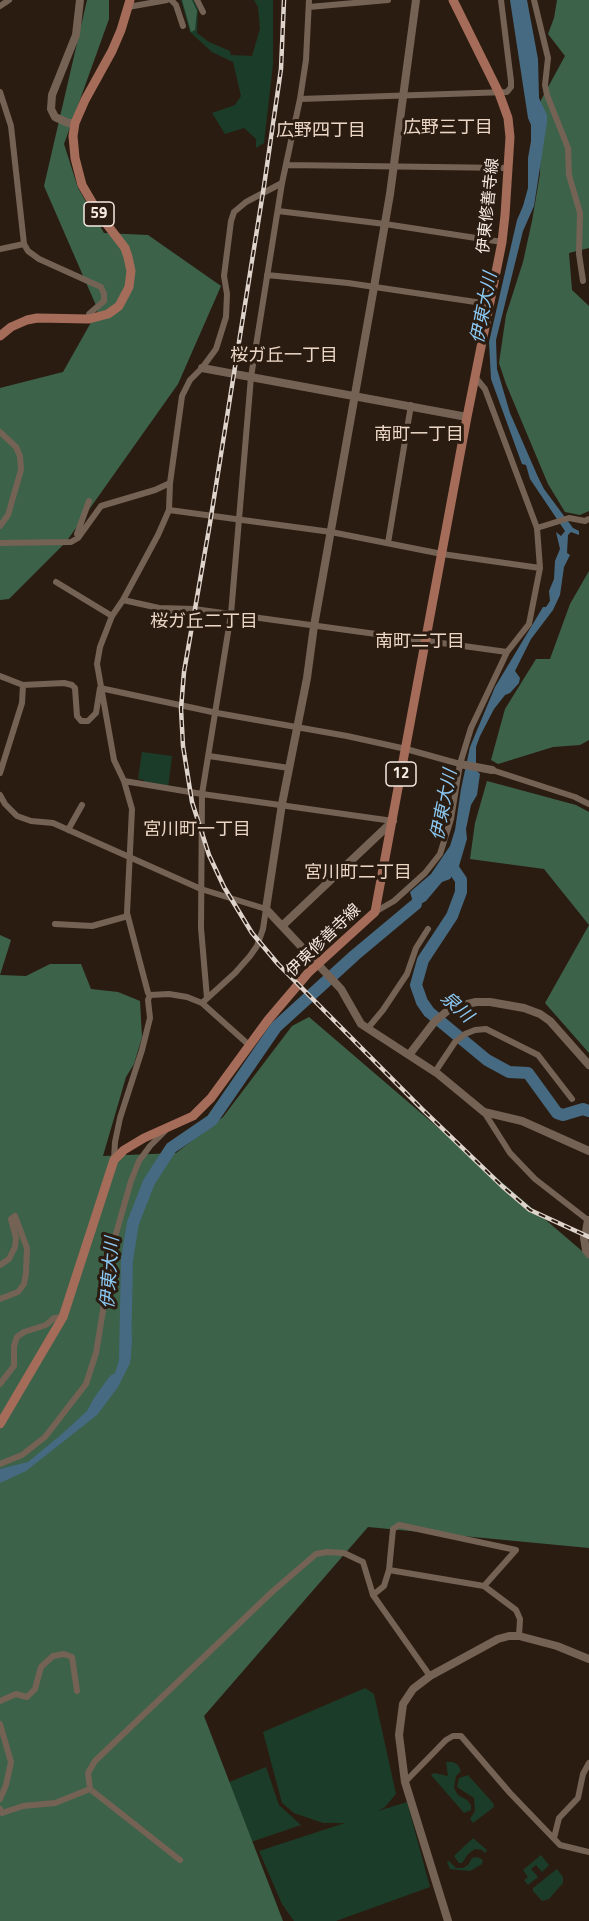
<!DOCTYPE html>
<html>
<head>
<meta charset="utf-8">
<style>
	body { margin:0 }
	canvas { display:block; background:#2b1c11 }
</style>
</head>
<body>
<canvas width="589" height="1921"></canvas>
<script>
const c = document.querySelector('canvas').getContext('2d');
c.lineJoin = 'round';
function paint(path, color) {
  c.fillStyle = color;
  c.fill(path, 'evenodd');
}
function poly(rows) {
  const path = new Path2D();
  for (const r of rows) {
    path.moveTo(r[0], r[1]);
    for (let i = 2; i < r.length; i += 2) path.lineTo(r[i], r[i + 1]);
  }
  return path;
}
function trace(path, color, width, dash) {
  c.strokeStyle = color;
  c.lineWidth = width;
  c.lineCap = dash ? 'butt' : 'round';
  c.setLineDash(dash || []);
  c.stroke(path);
}
function write(font, color, halo, rows, align = 'center') {
  c.font = font + ' "Titillium Web","Noto Sans JP",sans-serif';
  c.lineWidth = 6;
  c.setLineDash([]);
  c.textBaseline = 'middle';
  c.strokeStyle = halo;
  c.fillStyle = color;
  for (const [text, x, y, turn = 0] of rows) {
    c.save();
    c.translate(x, y);
    c.rotate((+turn || 0) * Math.PI / 180);
    c.textAlign = isNaN(turn) ? turn : align;
    if (halo) c.strokeText(text, 0, 0);
    c.fillText(text, 0, 0);
    c.restore();
  }
}
paint(poly([
	[181,0,194,0,198,10,197,33,209,42,230,51,231,55,252,56,260,29,258,7,254,0,273,0,273,64,264,143,256,148,256,139,244,128,225,134,212,113,235,105,241,96,233,62,212,52,190,32],
	[142,752,172,756,168,789,143,786,144,780,138,779],
	[365,1688,374,1694,396,1794,385,1807,378,1811,407,1802,430,1887,336,1921,294,1921,282,1904,259,1851,345,1823,323,1823,294,1813,282,1803,263,1732],
	[446,1762,453,1762,458,1765,461,1771,456,1776,454,1788,458,1795,467,1800,471,1805,471,1810,464,1813,431,1775,434,1773,448,1776],
	[266,1767,279,1805,301,1825,251,1842,227,1783],
	[468,1775,493,1803,494,1807,473,1823,470,1819,475,1811,474,1798,457,1787,459,1778],
	[473,1838,487,1850,485,1853,482,1850,475,1849,468,1854,462,1863,459,1863,454,1856],
	[541,1855,549,1865,542,1872,536,1865,531,1869,538,1877,528,1885,524,1880,528,1877,523,1870],
	[478,1857,483,1860,482,1864,470,1871,450,1869,447,1862,449,1861,456,1868,463,1868,468,1865,472,1858],
	[557,1869,563,1877,563,1883,549,1899,542,1901,533,1891,533,1888]
]), '#1b3c28');
paint(poly([
	[87,0,109,0,109,19,64,144,78,188,104,233,148,235,221,286,178,384,66,542,9,599,0,600,0,388,63,372,98,310,44,186],
	[182,0,192,0,197,11,195,30,191,32],
	[557,0,589,0,589,248,569,253,572,290,589,306,589,511,580,515,565,512,548,484,506,384,499,363,506,315,523,262,532,221,540,174,541,100,565,56,548,34,554,18],
	[589,571,589,740,580,745,553,747,498,764,491,760,505,709,536,659,550,659,570,604],
	[487,781,576,805,589,812,589,925,544,869,470,859,475,823],
	[589,925,589,1053,545,1003],
	[0,935,11,940,0,975,26,976,50,964,81,964,91,989,118,992,140,1001,142,1037,134,1064,126,1077,103,1156,176,1153,223,1117,292,1026,309,1017,589,1257,589,1548,368,1527,204,1716,283,1921,0,1921]
]), '#3d624a');
paint(poly([
	[510,0,527,0,538,59,539,98,547,115,547,122,534,206,523,231,496,340,497,369,510,413,538,477,544,489,573,528,579,531,579,535,571,532,568,535,567,553,570,555,564,567,560,595,553,610,531,639,515,671,520,678,519,683,510,693,505,695,494,709,480,736,476,747,476,770,480,774,477,795,471,805,466,829,467,839,459,866,450,879,442,882,426,901,396,918,413,902,410,892,431,874,450,846,455,830,461,789,470,747,495,687,543,607,546,607,550,601,549,591,554,579,555,561,560,549,556,532,561,536,565,531,530,479,526,465,522,464,491,379,489,342,517,220,523,206,528,188,528,158,531,141,531,125,528,118],
	[123,1311,131,1325,132,1339,130,1363,118,1387,97,1415,26,1471,0,1483,0,1469,28,1462,62,1434,87,1411,94,1398,110,1376,115,1373,127,1335]
]), '#456a82');
trace(poly([
	[450,864,461,880,461,892,452,916,423,960,416,985,422,1002,429,1012,487,1060,509,1072,528,1073,557,1113,563,1115,583,1109,589,1111],
	[125,1357,127,1260,133,1223,149,1182,171,1148,212,1120,276,1027,355,955,416,904]
]), '#456a82', 12);
trace(poly([
	[171,0,176,5,183,26],
	[197,0,203,12],
	[534,0,548,58,545,85,547,95,568,148,569,175,580,213,579,254,583,281],
	[0,6,9,0],
	[128,7,167,0],
	[309,7,388,0],
	[0,92,11,126,24,244,28,251,39,259,101,287,104,294,104,301,89,314,89,319],
	[300,99,507,92,511,87,511,81,501,0],
	[287,165,508,168],
	[278,211,385,224,502,242],
	[0,249,24,244],
	[267,275,348,283,489,304],
	[0,432,16,447,20,456,21,470,8,515,0,526],
	[169,510,331,532,442,554,540,568],
	[537,528,569,518,585,521,589,519],
	[77,534,89,501],
	[0,543,71,542,78,538,101,506,155,490,170,483],
	[388,543,411,405],
	[56,582,112,616],
	[123,600,159,608,194,609,507,652],
	[172,609,172,626],
	[0,676,23,685,22,703,0,773],
	[23,685,64,683,72,685,75,688,77,716,81,721,88,721,96,713,100,688,217,713,347,736,406,749,460,764],
	[209,756,289,768],
	[492,770,575,797,589,804],
	[124,781,202,794,393,821],
	[0,795,5,804,17,816,31,821,53,823,201,889,266,909,263,929,257,946,250,956,235,973,202,1003],
	[68,830,82,805],
	[375,912,394,901,425,873,440,854,451,819,460,764,471,728,507,652,529,624,540,568,537,528,485,389,475,377],
	[55,924,92,926,128,916],
	[150,995,169,994,187,997,202,1003,249,1045],
	[207,998,201,928,202,794,231,614,251,377,282,183,300,99,306,60,309,0],
	[368,1028,383,1010,407,974,416,948,428,929],
	[435,1072,455,1042,465,1034,475,1030,486,1029,538,1055,572,1099],
	[484,1112,510,1153,535,1179,589,1221],
	[114,1160,115,1142,120,1118,142,1050,150,1018,148,1000,150,995,148,993,127,913,132,809,124,781,114,760,97,664,100,647,112,616,123,600,158,535,169,510,170,483,182,396,190,380,202,368,216,349,226,317,227,294,224,276,231,221,234,212,246,202,282,183],
	[0,1265,9,1259,15,1247,16,1238,11,1219,15,1216,27,1248,26,1273,24,1284,18,1292,0,1299],
	[0,1384,14,1366,14,1346,17,1337,24,1332,46,1325,54,1318,63,1317],
	[0,1464,22,1455,45,1437,86,1384,96,1353,115,1237,131,1181,139,1161,150,1146,165,1131],
	[389,1570,484,1586,516,1610,520,1619,519,1636],
	[373,1595,384,1586,389,1570,393,1529,399,1525,516,1550,484,1586],
	[0,1701,16,1694,27,1697,35,1689,41,1667,53,1656,64,1654,72,1657,77,1691],
	[0,1724,11,1762,6,1785,0,1799],
	[405,1782,446,1740,453,1736,461,1736,510,1793,560,1845,589,1852],
	[90,1789,180,1860],
	[0,1809,2,1813,23,1806,55,1803,90,1789,88,1773,95,1761,272,1592,316,1554,327,1552,344,1553,363,1562,373,1595,430,1676],
	[554,1838,559,1818,578,1798,583,1774,589,1763]
]), '#746255', 6);
trace(poly([
	[416,0,390,194,374,287,314,626,307,678,282,804,266,909,341,989,361,1024,438,1074,484,1112,522,1121,589,1151],
	[75,123,68,123,55,117,51,109,52,95,76,35,80,0],
	[202,368,467,417],
	[460,764,492,770],
	[282,926,393,821],
	[409,1055,435,1021,451,1008,476,1002,490,1002,524,1008,540,1014,550,1021,589,1065],
	[586,1232,588,1220],
	[584,1238,586,1250,589,1254],
	[448,1921,405,1782,399,1735,403,1704,413,1689,430,1676,498,1639,509,1636,519,1636,557,1646,589,1659]
]), '#746255', 8);
trace(poly([
	[0,336,11,327,27,320,37,318,89,319,108,314,119,306,129,287,131,271,128,257,125,248,99,214,82,185,75,158,73,136,75,123,85,100,112,51,121,30,130,0],
	[0,1424,63,1317,114,1160,124,1150,144,1138,193,1116,211,1098,268,1020,308,973,375,912,467,417,502,242,505,215,510,137,508,118,499,93,453,0]
]), '#a56c5a', 9);
const rail = poly([
	[284,0,281,69,264,186,210,523,184,672,181,709,183,746,192,802,209,855,224,887,252,933,278,964,422,1109,502,1186,530,1210,589,1237]
]);
trace(rail, '#dfd4cc', 4.5);
trace(rail, '#2b1c11', 2, [7]);
for (const [x, y, w] of [
	[99,214,30],
	[401,774,30]
]) {
  const box = new Path2D();
  box.roundRect(x - w / 2, y - 12, w, 24, 4.5);
  c.fillStyle = '#2b1c11';
  c.fill(box);
  trace(box, '#f6ebe3', 1.5);
}
write('bold 15px', '#f6ebe3', null, [
	["59",99,214],
	["12",401,774]
]);
write('16px', '#f6ebe3', '#2b1c11', [
	["伊東修善寺線",489,206,-84],
	["伊東修善寺線",324,941,-44]
]);
write('18px', '#ecd7c7', '#2b1c11', [
	["広野三丁目",448,129],
	["広野四丁目",321,132],
	["桜ガ丘一丁目",284,357],
	["南町一丁目",419,436],
	["桜ガ丘二丁目",204,623],
	["南町二丁目",420,643],
	["宮川町一丁目",197,831],
	["宮川町二丁目",358,874]
]);
write('italic 18px', '#8bc9f4', '#2b1c11', [
	["伊東大川",485,308,-79],
	["伊東大川",445,805,-79],
	["泉川",456,1008,42],
	["伊東大川",111,1273,-86]
]);
</script>
</body>
</html>
